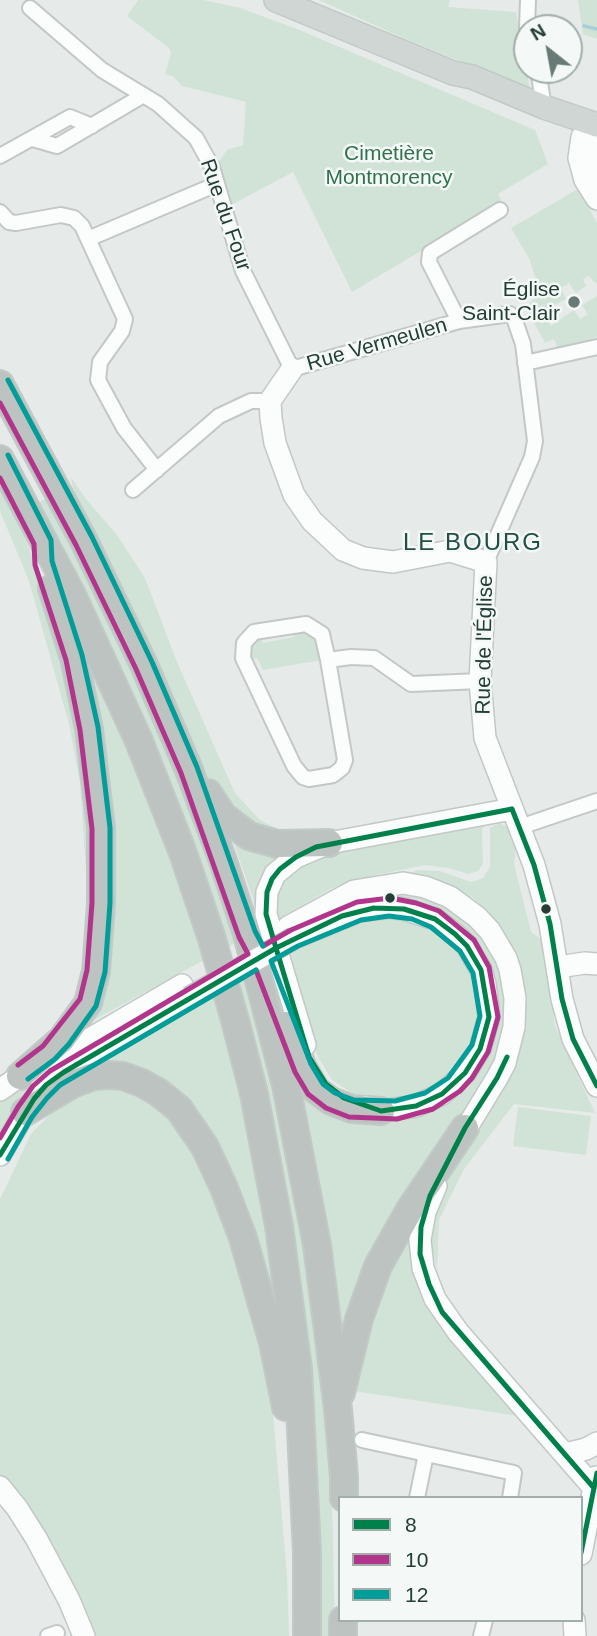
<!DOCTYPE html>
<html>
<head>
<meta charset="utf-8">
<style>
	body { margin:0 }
	#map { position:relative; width:597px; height:1636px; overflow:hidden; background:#e6ebe9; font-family:Arial,sans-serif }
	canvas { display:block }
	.legend { position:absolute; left:338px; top:1496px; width:245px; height:126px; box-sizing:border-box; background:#f4f9f7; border:2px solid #a1aeaa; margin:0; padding:9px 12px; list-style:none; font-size:21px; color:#243d37 }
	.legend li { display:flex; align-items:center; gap:14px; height:35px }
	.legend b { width:35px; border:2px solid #a1aeaa }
	.north { position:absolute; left:513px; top:14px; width:70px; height:70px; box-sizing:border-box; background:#f4f9f7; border:2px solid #a1aeaa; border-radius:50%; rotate:329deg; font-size:19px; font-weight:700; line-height:28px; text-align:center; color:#243d37 }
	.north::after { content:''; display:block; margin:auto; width:24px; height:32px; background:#687a75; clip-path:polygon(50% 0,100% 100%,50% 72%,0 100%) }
</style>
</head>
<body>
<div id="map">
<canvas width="597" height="1636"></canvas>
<ul class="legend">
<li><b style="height:9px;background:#00804b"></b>8</li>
<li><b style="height:9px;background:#b0358b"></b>10</li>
<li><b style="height:9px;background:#009d99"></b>12</li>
</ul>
<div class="north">N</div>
</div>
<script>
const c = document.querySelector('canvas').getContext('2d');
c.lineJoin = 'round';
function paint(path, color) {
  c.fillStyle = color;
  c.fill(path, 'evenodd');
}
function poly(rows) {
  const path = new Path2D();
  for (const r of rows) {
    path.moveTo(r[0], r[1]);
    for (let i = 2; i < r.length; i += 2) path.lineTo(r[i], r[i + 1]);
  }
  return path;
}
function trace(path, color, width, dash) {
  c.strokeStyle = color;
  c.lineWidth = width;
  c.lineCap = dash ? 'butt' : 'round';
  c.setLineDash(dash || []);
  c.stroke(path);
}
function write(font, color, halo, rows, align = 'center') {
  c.font = font + ' Arial,sans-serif';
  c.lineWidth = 5;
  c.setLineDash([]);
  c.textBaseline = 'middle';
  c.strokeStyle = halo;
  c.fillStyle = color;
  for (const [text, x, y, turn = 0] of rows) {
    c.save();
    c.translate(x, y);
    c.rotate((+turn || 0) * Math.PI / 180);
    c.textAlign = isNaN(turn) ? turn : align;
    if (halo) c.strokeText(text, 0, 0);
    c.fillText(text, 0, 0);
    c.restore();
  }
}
paint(poly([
	[138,0,204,0,240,8,297,29,535,130,548,164,498,194,502,203,352,292,293,172,231,205,219,161,227,150,243,145,246,102,182,86,173,76,165,74,171,53,169,48,127,16],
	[319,0,450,0,448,7,516,12,530,89,410,41],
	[578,0,597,0,597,39,583,34],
	[578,189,597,223,597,283,594,282,589,276,583,279,586,286,576,293,569,283,561,288,566,299,542,311,551,326,574,310,580,319,588,314,582,305,597,296,597,337,558,349,554,339,545,343,528,312,528,306,536,296,537,284,530,260,511,228],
	[71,477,86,499,117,535,145,578,177,662,235,793,260,820,294,838,279,838,220,804,146,638,74,494],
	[0,489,26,541,44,586,88,767,91,863,87,885,80,783,69,724,29,581,0,511],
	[52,495,130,653,241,940,222,950,34,505],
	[76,628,96,668,168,845,206,959,92,1021,86,1020,104,967],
	[301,629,315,636,320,645,322,660,263,670,257,658,251,660,248,654,250,645,258,637,261,636,263,643,293,637,292,630],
	[499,823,506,826,516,847,514,864,531,932,541,939,547,962,555,1026,595,1113,514,1104,464,1169,439,1220,437,1269,430,1240,441,1188,499,1096,516,1062,525,1023,525,990,512,948,493,917,473,898,444,882,410,873,418,870,440,871,471,882,483,878,490,867,490,828],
	[486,824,482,830,483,864,478,871,468,874,448,868,425,865,371,876,332,888,271,923,272,885,307,854],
	[230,832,286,849,263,928],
	[400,891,424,895,442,903,480,933,493,953,502,974,505,994,503,1042,493,1067,345,1355,318,1178,293,1065,374,1120,400,1121,427,1114,452,1100,469,1085,481,1068,498,1026,494,980,484,954,469,935,450,918,426,905,399,898,379,899,378,894],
	[376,917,406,921,435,931,460,956,473,980,478,1010,473,1036,460,1064,440,1083,413,1096,387,1100,355,1095,332,1080,318,1057,285,953,343,924],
	[250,973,287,1117,331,1449,335,1636,315,1636,313,1503,234,982],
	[216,992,256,1157,286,1351,214,1149,104,1065,103,1060],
	[52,1065,0,1137,0,1101],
	[107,1086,134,1092,157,1105,180,1127,202,1169,243,1275,273,1413,287,1576,289,1636,91,1636,0,1479,0,1199,31,1134,57,1107,81,1094],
	[518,1107,591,1116,586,1155,513,1146],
	[410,1224,412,1249,525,1417,354,1391,370,1313]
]), '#d0e3d6');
trace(poly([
	[584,26,597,29]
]), '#a9cfd6', 3.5);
const street = poly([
	[30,8,102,70,158,104,196,138,212,167,243,271,292,369,459,321,510,314,514,318,523,344,535,441,532,457,486,562],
	[527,28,528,0],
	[538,70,544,107],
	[33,139,57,146,142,96],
	[0,156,70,117,92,126],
	[0,212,9,222,16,223,61,215,74,218,82,226,125,319,122,331,100,362,98,380,124,428,157,470],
	[88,239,217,184],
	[459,321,429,262,430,253,500,210],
	[525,363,597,347],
	[133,490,219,416,251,401,270,401],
	[328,660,345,760,342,768,333,775,309,779,303,777,294,766,243,658,244,643,254,632,306,624,322,634,328,660,351,657,374,658,411,684,480,681],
	[520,827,597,801],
	[362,1440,514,1473,510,1498],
	[417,1498,426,1454],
	[48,1636,57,1633],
	[481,1636,485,1620]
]);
const secondary = poly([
	[597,137,582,137,579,158,585,180,597,199],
	[592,186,591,171,597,153],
	[292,369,270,401,271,418,275,443,294,495,312,521,343,550,363,558,393,562,450,551,486,562,480,681,485,738,534,865,550,924,562,999,573,1039,597,1086],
	[288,927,354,891,403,883,425,887,450,897,477,917,490,931,506,958,510,970,515,998,514,1027,505,1063,497,1078,458,1142],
	[294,938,359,911,389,907,404,909,435,919,455,934,467,946,481,970,485,984,489,1017,480,1049,465,1073,442,1094,416,1106,381,1111,366,1107],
	[558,967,585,963,597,964],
	[305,1045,266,914,267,892,275,874,296,857,329,843,512,809],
	[0,1090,20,1076,33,1072,182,985],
	[0,1155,25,1112,46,1085,64,1072,189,998],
	[436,1186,425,1212,420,1240,423,1268,435,1299,458,1332,594,1488],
	[565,1454,586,1449,597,1443],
	[0,1487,17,1508,36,1538,69,1600,84,1636],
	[581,1554,596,1477],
	[574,1620,575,1636]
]);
const primary = poly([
	[276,0,453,73,472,77,544,107,597,125]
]);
const highway = poly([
	[0,384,84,541,144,665,189,770,223,861,247,934,286,1085,317,1245,338,1409,344,1476,344,1498],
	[0,459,72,595,139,741,183,853,212,939,236,1024,254,1094,279,1226,298,1369,307,1553,307,1636],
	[208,793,223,816,249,836,277,844,329,843],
	[286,1025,303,1068,316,1090,331,1101,352,1109,381,1111],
	[20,1076,62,1039,88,1003,96,971,101,903,101,828,89,729,74,658,52,588],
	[25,1112,72,1084,94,1076,109,1075,123,1076,142,1083,158,1092,179,1109,205,1147,224,1188,243,1238,273,1343,286,1407],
	[341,1393,359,1319,378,1266,409,1211,465,1128],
	[343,1636,343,1620]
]);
trace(street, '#c3c8c6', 18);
trace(secondary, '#c2c8c6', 24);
trace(primary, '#c2cac7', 26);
trace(highway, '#c2cac7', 30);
trace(street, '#fbfcfc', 14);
trace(secondary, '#fbfcfc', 21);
trace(primary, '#cfd6d4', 23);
trace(highway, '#bcc3c1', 26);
const secondaryBridge = poly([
	[189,998,294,938]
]);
trace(secondaryBridge, '#c2c8c6', 24, []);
trace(secondaryBridge, '#fbfcfc', 21);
trace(poly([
	[512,809,534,865,550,924,562,999,573,1039,597,1086],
	[374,908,404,909,435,919,455,934,467,946,481,970,489,1017,480,1049,465,1073,442,1094,416,1106,381,1111,344,1098,326,1084,309,1057,276,948,342,916,374,908],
	[276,948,266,914,267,892,272,879,280,869,296,857,316,847,512,809],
	[507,1057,497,1078,465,1128,430,1196,421,1227,420,1254,429,1284,442,1312,594,1488],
	[0,1155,34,1099,46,1085,64,1072,276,948],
	[581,1553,597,1473]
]), '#00804b', 5);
trace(poly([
	[0,403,76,545,136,669,181,773,239,937,248,954,50,1071,33,1086,18,1107,0,1138],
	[0,478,34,544,35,565,66,660,80,730,92,829,92,903,87,970,80,999,43,1046,18,1065],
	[256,970,295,1072,308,1094,326,1108,349,1117,397,1119,433,1109,460,1091,472,1078,488,1052,498,1017,489,967,474,940,439,911,416,903,390,898,357,902,291,930,263,946]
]), '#b0358b', 5);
trace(poly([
	[8,380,92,537,152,662,197,767,255,931,263,946],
	[8,455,51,540,52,561,82,655,98,727,110,828,110,903,105,972,96,1006,69,1044,55,1059,28,1079],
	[389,916,412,919,431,927,460,951,473,973,480,1016,472,1045,448,1078,425,1093,395,1101,354,1100,335,1093,323,1084,311,1064,271,961,298,946,361,920,389,916],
	[8,1159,32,1117,47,1098,60,1085,256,970]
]), '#009d99', 5);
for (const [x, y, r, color] of [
	[574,302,7,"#687a75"],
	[390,898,6,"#243d37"],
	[546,909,6,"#243d37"]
]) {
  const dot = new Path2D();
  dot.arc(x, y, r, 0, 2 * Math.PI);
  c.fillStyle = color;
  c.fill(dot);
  trace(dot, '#f4f9f7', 2.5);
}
write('21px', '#30724c', '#f4f9f7', [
	["Cimetière",389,154],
	["Montmorency",389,178]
]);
write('21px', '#243d37', '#f4f9f7', [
	["Rue du Four",225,215,71],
	["Rue Vermeulen",377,345,-16],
	["Rue de l'Église",485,645,-89]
]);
write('21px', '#243d37', '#f4f9f7', [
	["Église",560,290],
	["Saint-Clair",560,314]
], 'right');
c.letterSpacing = '2px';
write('24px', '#214f45', '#f4f9f7', [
	["LE BOURG",473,543]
]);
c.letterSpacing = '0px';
</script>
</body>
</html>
